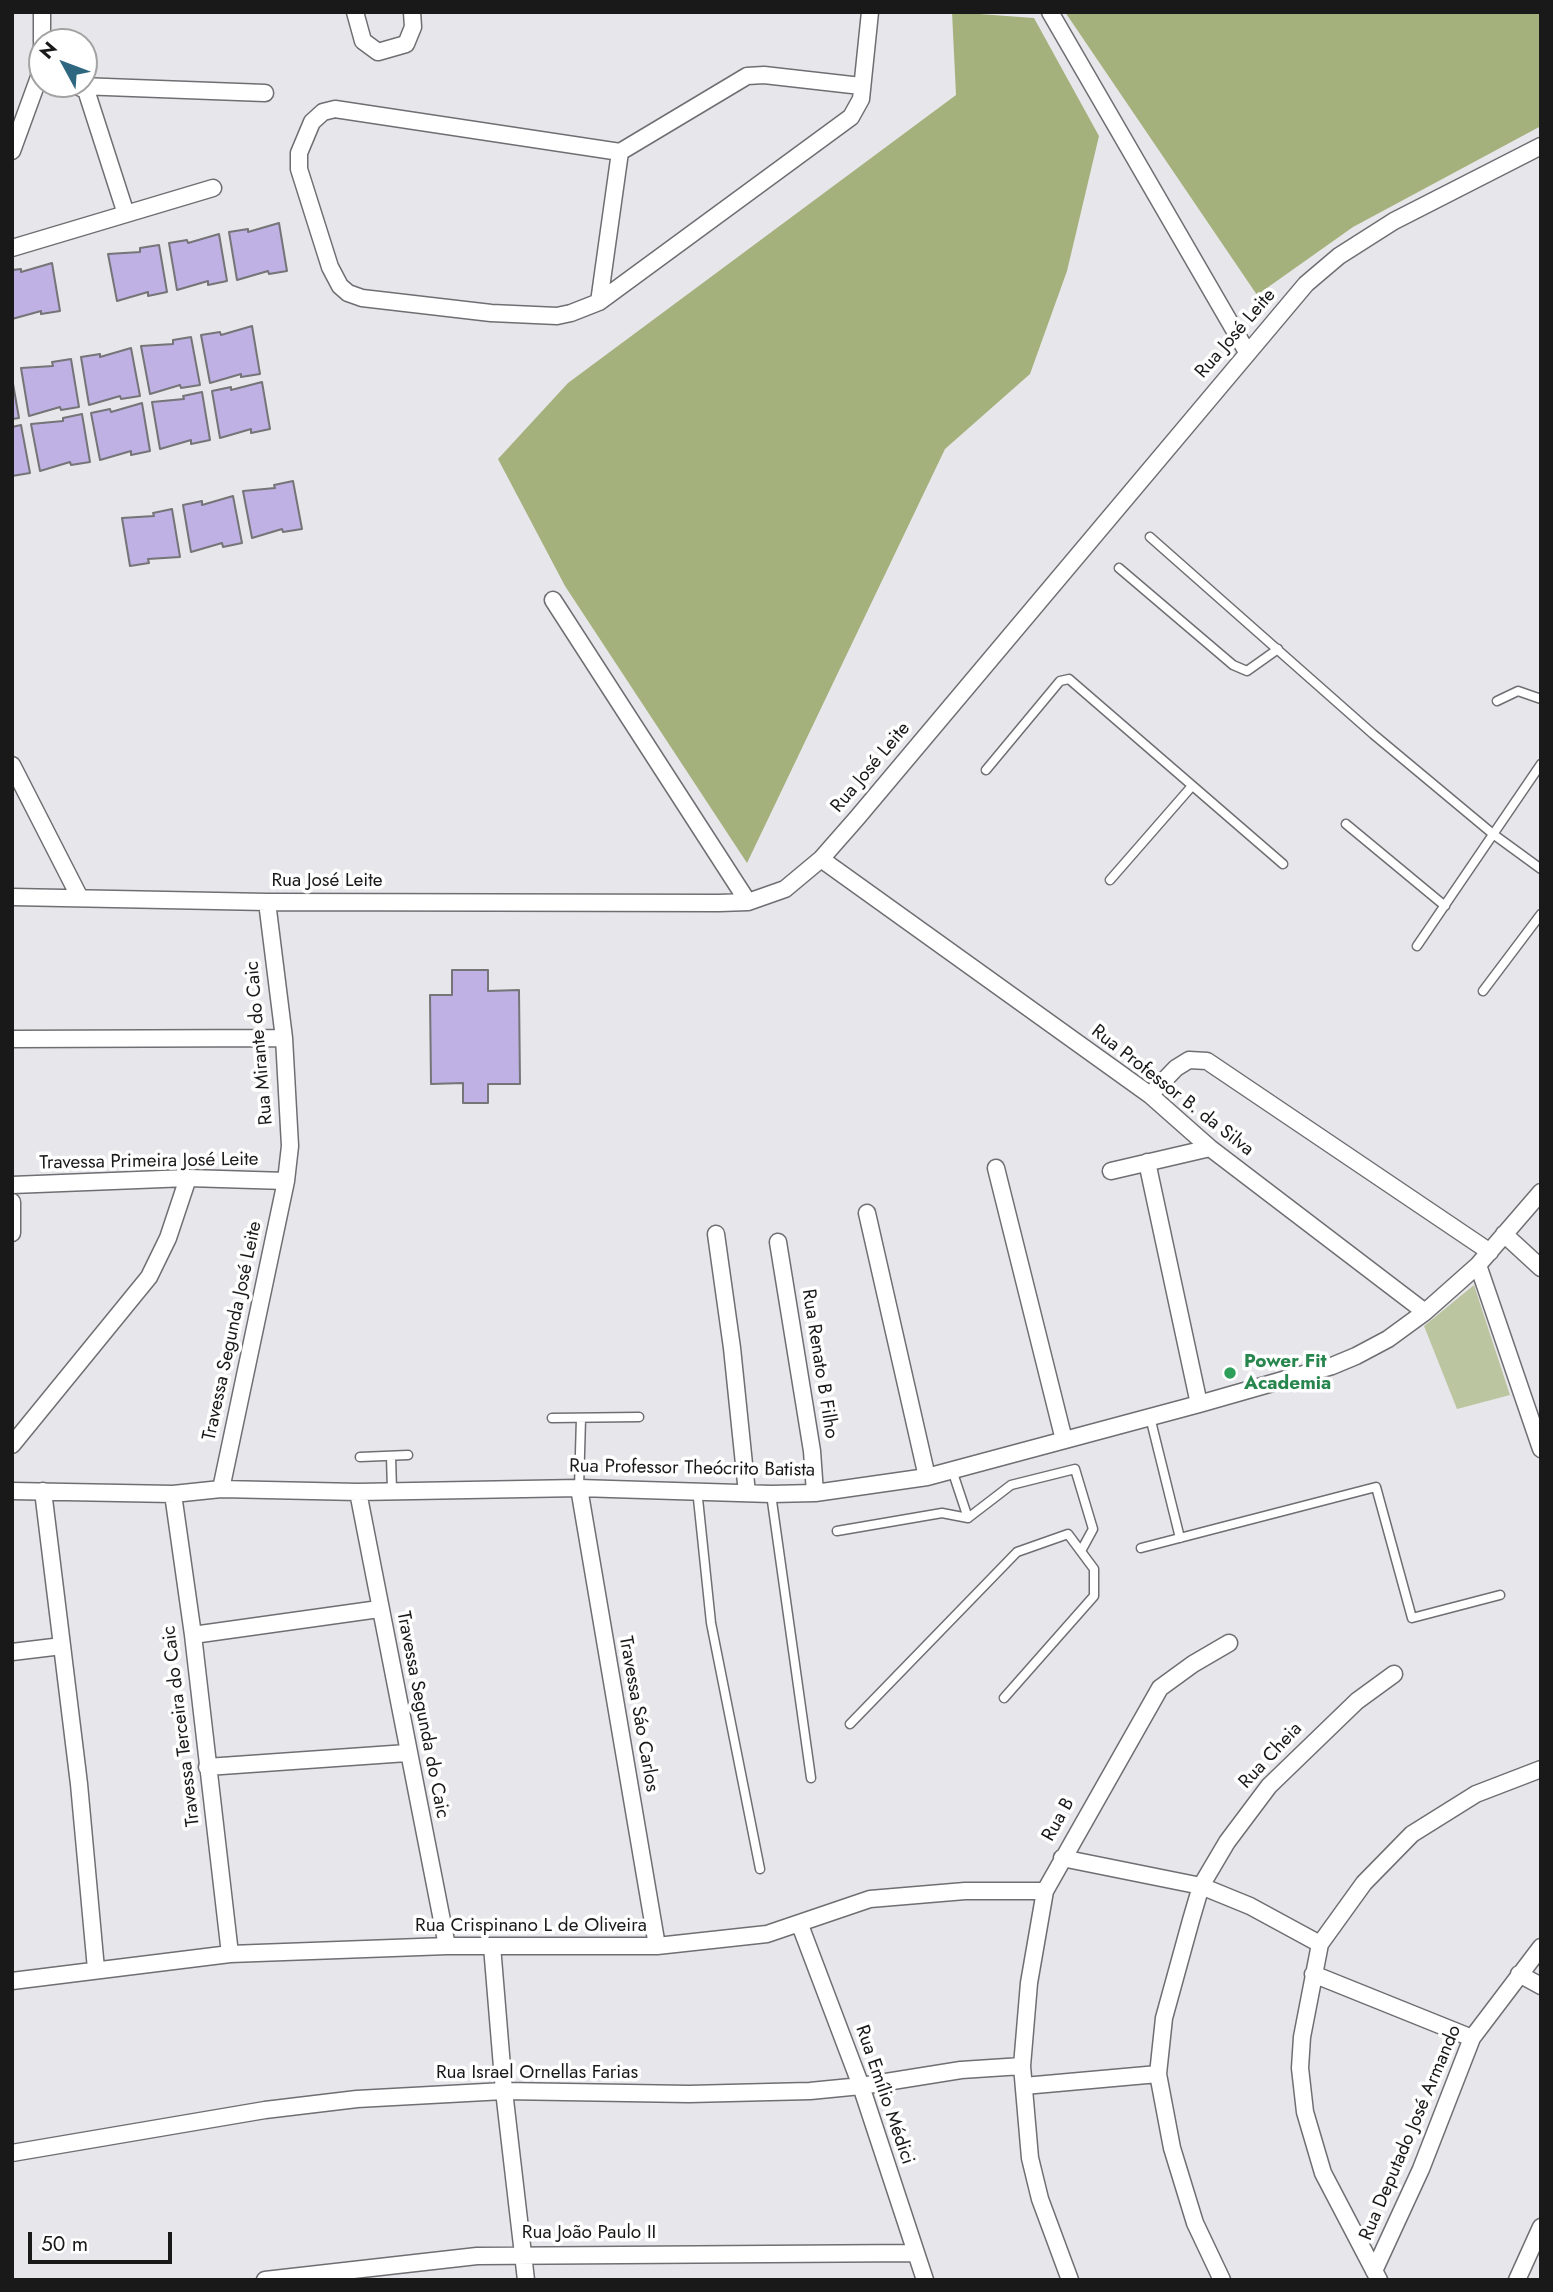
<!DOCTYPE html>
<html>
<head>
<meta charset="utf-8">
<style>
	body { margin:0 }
	#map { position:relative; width:1553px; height:2292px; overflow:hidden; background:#e7e6ea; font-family:Jost,sans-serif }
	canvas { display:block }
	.frame { position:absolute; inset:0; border:14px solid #19191a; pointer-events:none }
	.north { position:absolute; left:28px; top:28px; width:70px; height:70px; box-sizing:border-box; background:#fff; border:2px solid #a3a3a3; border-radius:50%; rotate:311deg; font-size:19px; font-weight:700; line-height:28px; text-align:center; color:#19191a }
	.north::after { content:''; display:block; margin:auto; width:24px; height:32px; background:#2f6781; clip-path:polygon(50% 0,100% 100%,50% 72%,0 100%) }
	.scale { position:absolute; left:28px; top:2232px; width:144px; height:32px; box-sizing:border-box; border:4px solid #19191a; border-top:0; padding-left:9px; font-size:21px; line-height:24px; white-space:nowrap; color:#19191a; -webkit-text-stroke:5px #fff; paint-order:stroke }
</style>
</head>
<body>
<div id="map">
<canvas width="1553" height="2292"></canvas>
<div class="frame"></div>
<div class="north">N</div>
<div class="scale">50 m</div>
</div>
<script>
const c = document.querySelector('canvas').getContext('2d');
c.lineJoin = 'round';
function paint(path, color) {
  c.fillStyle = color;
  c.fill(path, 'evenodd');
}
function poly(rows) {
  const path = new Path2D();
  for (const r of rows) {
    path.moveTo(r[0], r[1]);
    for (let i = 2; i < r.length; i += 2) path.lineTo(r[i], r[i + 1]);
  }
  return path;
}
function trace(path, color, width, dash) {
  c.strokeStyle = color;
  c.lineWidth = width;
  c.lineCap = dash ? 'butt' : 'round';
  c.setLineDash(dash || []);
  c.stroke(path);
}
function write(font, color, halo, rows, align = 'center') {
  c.font = font + ' Jost,sans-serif';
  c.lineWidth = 7;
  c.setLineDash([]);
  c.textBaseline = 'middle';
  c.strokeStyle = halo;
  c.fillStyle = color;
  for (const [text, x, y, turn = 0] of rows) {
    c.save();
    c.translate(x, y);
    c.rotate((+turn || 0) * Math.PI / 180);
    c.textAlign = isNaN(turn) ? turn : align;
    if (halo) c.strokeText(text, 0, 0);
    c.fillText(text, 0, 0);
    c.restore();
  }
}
paint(poly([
	[1474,1285,1510,1395,1457,1409,1424,1326]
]), '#bbc59f');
paint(poly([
	[952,12,1034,18,1099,136,1067,271,1030,374,945,449,747,863,565,586,498,459,568,383,956,95],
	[1065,12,1541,12,1541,126,1353,227,1257,295]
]), '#a5b17d');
const building = poly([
	[279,223,287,271,269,274,268,271,237,280,229,232,248,229,248,232,279,223],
	[219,234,227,281,208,285,208,281,177,290,169,243,187,240,188,243,219,234],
	[159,245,167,292,148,296,148,292,117,301,108,254,140,252,140,248,159,245],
	[52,263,60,311,41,314,41,311,12,319,12,270,21,269,21,272,52,263],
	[252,326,260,374,241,377,241,374,210,383,201,335,220,332,221,335,252,326],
	[191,337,200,385,181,388,180,385,150,394,141,346,173,344,173,340,191,337],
	[131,348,140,396,121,399,120,396,89,405,81,357,100,354,100,357,131,348],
	[71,359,79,407,61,410,60,407,29,416,21,368,53,366,52,362,71,359],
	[12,378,19,418,12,419,12,378],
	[262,382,270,429,251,433,251,429,220,438,212,391,231,387,231,390,262,382],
	[202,392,210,440,191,444,191,440,160,449,152,402,184,399,183,396,202,392],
	[142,403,150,451,131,455,131,451,100,460,91,413,110,409,111,412,142,403],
	[82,414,90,462,71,465,70,462,40,471,31,424,63,421,63,418,82,414],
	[21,425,30,473,12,476,12,427,21,425],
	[293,481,302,529,283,532,282,529,252,538,243,491,275,488,274,485,293,481],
	[233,496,242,543,223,547,222,543,191,552,183,505,202,501,202,505,233,496],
	[172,509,180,557,148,559,149,563,130,566,122,518,154,516,153,513,172,509],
	[452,970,488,970,488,991,519,990,520,1084,488,1084,488,1103,463,1103,463,1083,431,1084,430,995,452,995,452,970]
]);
paint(building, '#bfb1e4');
trace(building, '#757477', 2);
const lane = poly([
	[1150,537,1373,734,1493,834,1541,869],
	[1119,568,1233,665,1247,671,1278,649],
	[1497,701,1518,691,1541,699],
	[986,770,1060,681,1069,679,1283,864],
	[1346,824,1445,906],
	[1110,880,1192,786],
	[1417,946,1541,764],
	[1483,991,1541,914],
	[1150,1417,1180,1538],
	[552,1418,639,1417],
	[391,1456,392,1491],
	[360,1457,408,1455],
	[952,1470,968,1518],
	[579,1488,581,1418],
	[697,1489,711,1623,760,1869],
	[771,1494,811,1778],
	[837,1531,942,1513,968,1518,1011,1485,1075,1469,1093,1529,1081,1551],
	[1141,1548,1376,1487,1412,1618,1500,1595],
	[850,1724,1017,1552,1068,1534,1094,1569,1094,1596,1004,1698]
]);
const street = poly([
	[355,12,363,41,378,52,406,44,413,27,412,12],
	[1050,12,1247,352],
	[42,42,42,12],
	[74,85,86,90,126,214],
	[80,86,265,93],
	[861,86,764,75,747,76,620,152,335,109,323,112,312,122,299,153,299,169,330,267,340,286,348,293,362,298,491,313,557,316,571,313,599,302,851,117,861,99,870,12],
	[12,151,39,77,42,45],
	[12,248,213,188],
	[599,302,620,152],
	[553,600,748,902],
	[12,765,80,898],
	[821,859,1150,1095,1210,1148,1425,1312],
	[12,897,267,902,719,903,748,902,785,889,821,859,857,818,1306,284,1339,256,1394,221,1541,146],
	[12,1039,284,1038],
	[1150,1095,1176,1068,1189,1060,1207,1061,1490,1252],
	[1147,1162,1199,1404],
	[996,1168,1064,1440],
	[1111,1171,1210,1148],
	[12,1185,188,1178,286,1181],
	[12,1202,12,1233],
	[867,1213,927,1477],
	[716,1234,732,1348,747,1493],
	[1504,1234,1541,1268],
	[778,1242,812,1451,815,1493],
	[1478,1265,1541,1449],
	[12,1445,149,1277,168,1238,188,1178],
	[579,1488,657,1946],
	[221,1489,286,1181,290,1146,284,1038,267,902],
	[12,1491,173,1494,221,1489,358,1492,579,1488,771,1494,815,1493,927,1477,1199,1404,1332,1366,1356,1356,1388,1339,1425,1312,1478,1265,1541,1192],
	[43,1491,79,1784,96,1969],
	[358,1492,447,1946],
	[173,1494,193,1635,230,1954],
	[193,1635,379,1609],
	[12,1652,62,1646],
	[207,1767,407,1753],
	[1062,1858,1201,1886,1250,1906,1320,1944],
	[800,1925,861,2086,925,2280],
	[492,1946,504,2091,526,2280],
	[1313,1974,1472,2038],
	[1519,1974,1541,1986],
	[12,1981,230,1954,447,1946,657,1946,767,1934,870,1899,965,1891,1045,1891],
	[1024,2086,1158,2074],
	[12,2153,265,2110,357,2099,504,2091,689,2094,810,2091,861,2086,961,2070,1022,2066],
	[1374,2271,1421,2169,1472,2038,1541,1947],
	[265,2280,477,2256,915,2253],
	[1070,2280,1040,2199,1030,2158,1022,2066,1029,1983,1045,1891,1160,1688,1193,1664,1229,1643],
	[1222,2280,1195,2223,1172,2148,1158,2074,1164,2018,1191,1920,1201,1886,1227,1842,1269,1786,1357,1701,1394,1674],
	[1379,2280,1323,2173,1305,2112,1300,2068,1302,2037,1320,1944,1364,1883,1412,1834,1476,1794,1541,1769],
	[1517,2280,1541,2227]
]);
trace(lane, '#6f6e72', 11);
trace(street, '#6f6e72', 19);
trace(lane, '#fff', 8);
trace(street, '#fff', 16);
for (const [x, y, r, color] of [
	[1230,1373,7,"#2e9e5b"]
]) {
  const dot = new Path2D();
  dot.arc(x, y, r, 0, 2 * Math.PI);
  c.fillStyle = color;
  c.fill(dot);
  trace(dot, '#fff', 2.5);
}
write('19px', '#19191a', '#fff', [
	["Rua José Leite",1236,334,-49],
	["Rua José Leite",871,768,-50],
	["Rua José Leite",327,881],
	["Rua Mirante do Caic",260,1043,-95],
	["Rua Professor B. da Silva",1172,1091,38],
	["Travessa Primeira José Leite",149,1162,-1],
	["Travessa Segunda José Leite",233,1331,-78],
	["Rua Renato B Filho",819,1364,81],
	["Rua Professor Theócrito Batista",692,1469,1],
	["Travessa Sáo Carlos",638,1714,80],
	["Travessa Segunda do Caic",422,1715,79],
	["Travessa Terceira do Caic",182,1726,-97],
	["Rua Cheia",1271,1756,-47],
	["Rua B",1059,1820,-61],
	["Rua Crispinano L de Oliveira",531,1926],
	["Rua Israel Ornellas Farias",537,2073],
	["Rua Emílio Médici",884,2095,71],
	["Rua Deputado José Armando",1411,2133,-67],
	["Rua João Paulo II",589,2233]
]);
write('bold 19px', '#27864d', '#fff', [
	["Power Fit",1244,1362],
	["Academia",1244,1384]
], 'left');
</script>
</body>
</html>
